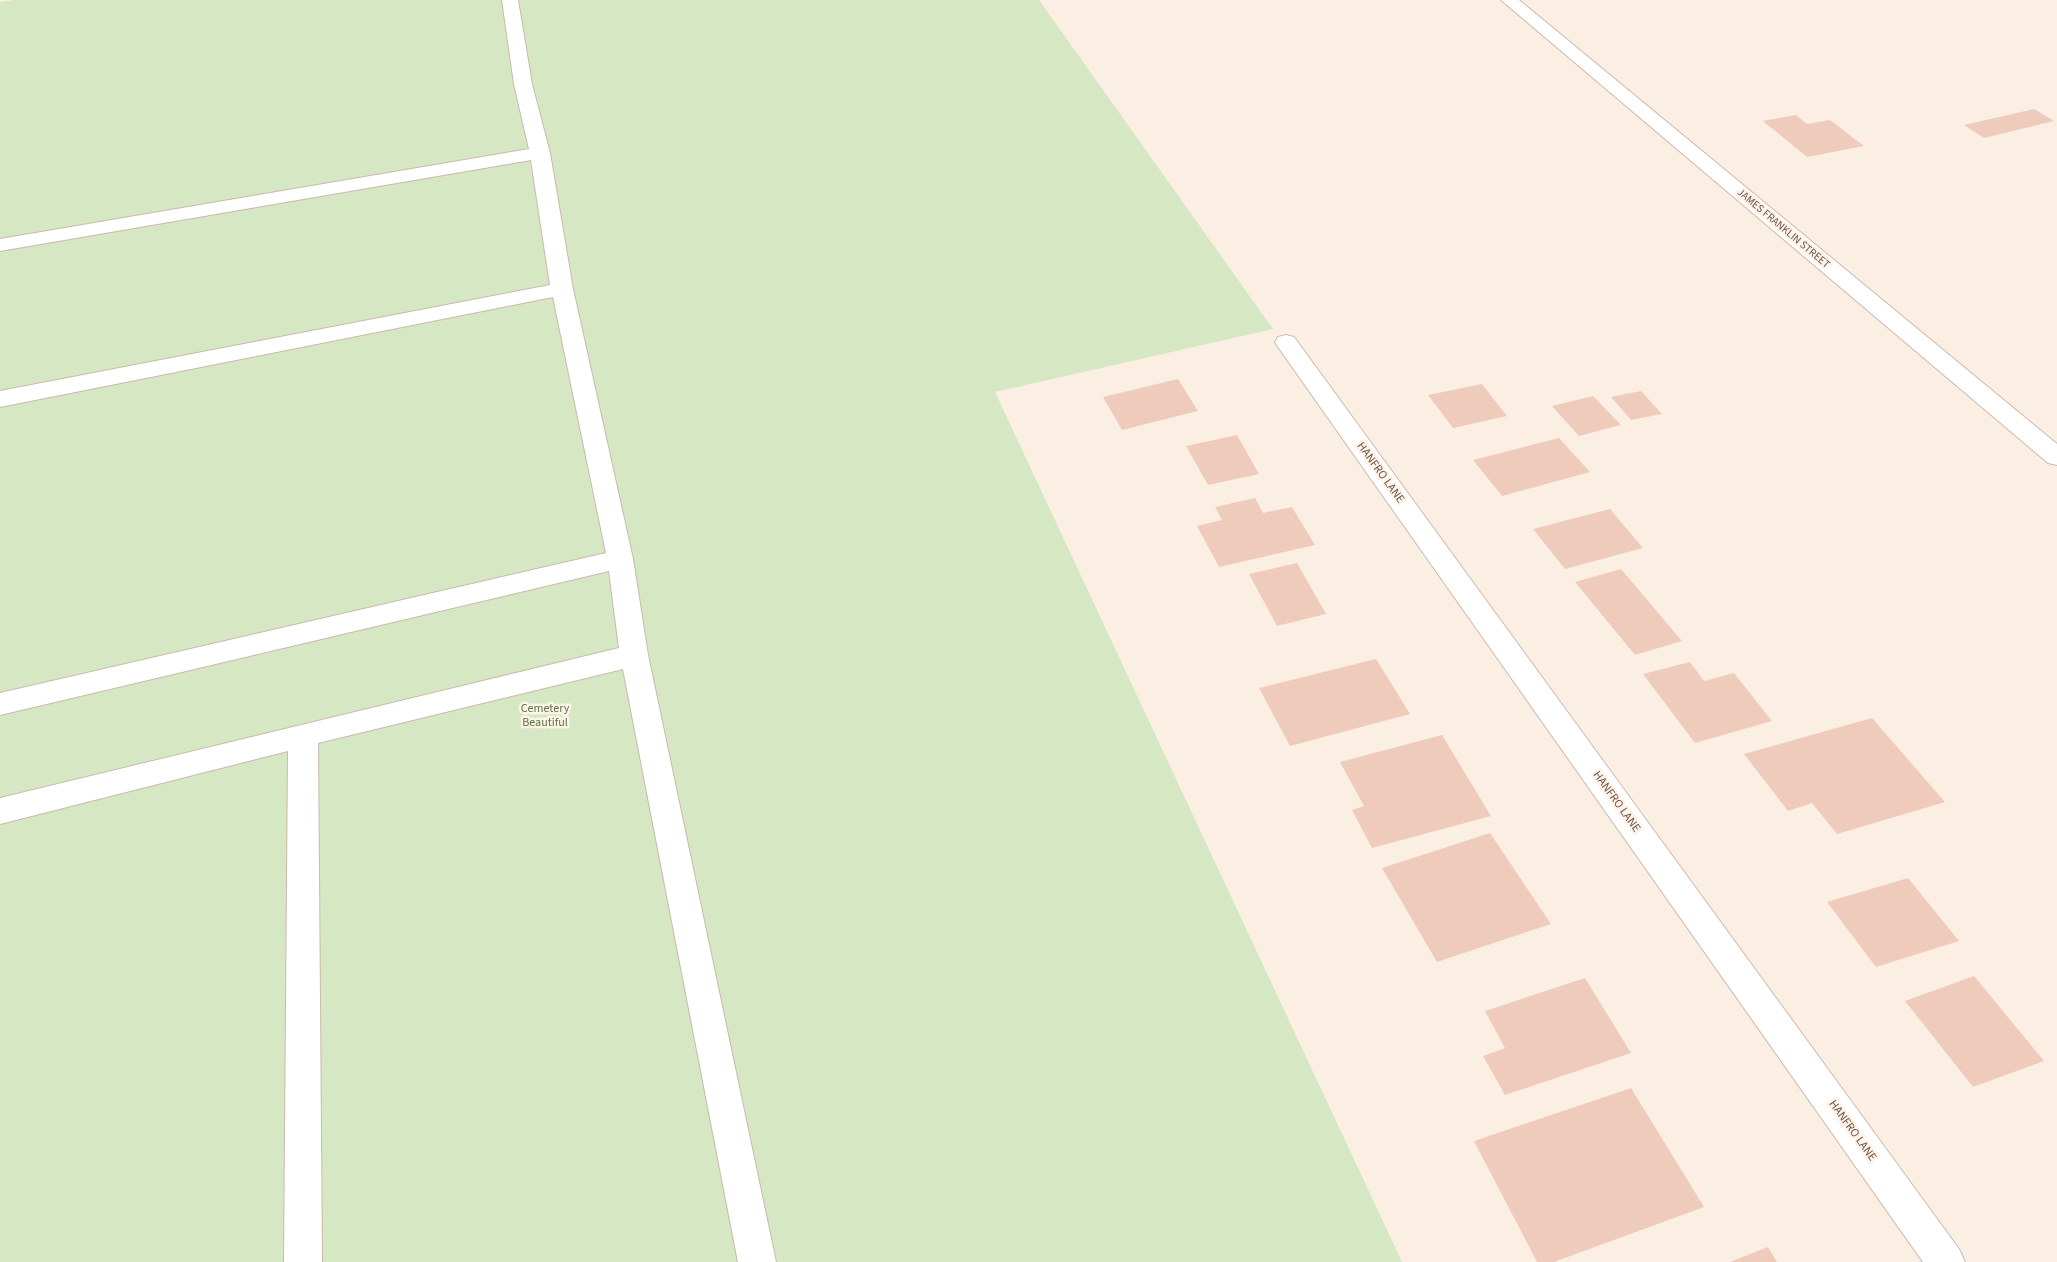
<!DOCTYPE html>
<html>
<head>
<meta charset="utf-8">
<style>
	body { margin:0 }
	canvas { display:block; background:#fbefe3 }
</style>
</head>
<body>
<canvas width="2057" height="1262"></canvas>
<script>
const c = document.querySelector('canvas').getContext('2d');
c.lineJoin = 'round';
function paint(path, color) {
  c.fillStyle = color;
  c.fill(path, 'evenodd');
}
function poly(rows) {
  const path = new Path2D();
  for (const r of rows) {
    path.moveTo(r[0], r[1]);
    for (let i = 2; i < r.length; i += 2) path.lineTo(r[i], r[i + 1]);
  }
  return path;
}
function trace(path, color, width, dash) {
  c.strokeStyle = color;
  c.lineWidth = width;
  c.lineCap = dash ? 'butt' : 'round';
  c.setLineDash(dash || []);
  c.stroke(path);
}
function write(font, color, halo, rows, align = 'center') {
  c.font = font + ' "Source Sans 3",sans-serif';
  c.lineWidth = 5;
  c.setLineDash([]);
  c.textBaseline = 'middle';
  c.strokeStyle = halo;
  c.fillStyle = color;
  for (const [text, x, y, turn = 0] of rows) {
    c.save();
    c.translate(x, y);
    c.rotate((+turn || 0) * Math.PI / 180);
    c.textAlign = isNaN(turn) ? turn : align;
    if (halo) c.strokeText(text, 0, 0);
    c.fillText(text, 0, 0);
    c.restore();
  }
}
paint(poly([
	[16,0,1039,0,1273,329,995,392,1402,1262,0,1262,0,2]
]), '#d5e7c3');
paint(poly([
	[2034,109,2054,121,1984,138,1964,125],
	[1796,115,1807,124,1830,120,1864,146,1807,157,1763,121],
	[1178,379,1198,411,1122,430,1103,397],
	[1482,384,1507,416,1453,428,1428,395],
	[1641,391,1662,414,1631,420,1611,397],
	[1593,396,1621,425,1579,436,1552,406],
	[1237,435,1259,474,1208,485,1186,446],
	[1559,438,1590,472,1502,496,1473,460],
	[1255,498,1263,513,1292,507,1315,545,1219,567,1197,526,1222,520,1215,507],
	[1610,509,1643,548,1565,569,1533,529],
	[1297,563,1326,614,1277,626,1249,574],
	[1621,569,1682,641,1635,655,1575,582],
	[1376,659,1410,714,1290,746,1259,688],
	[1690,662,1704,681,1734,673,1772,721,1695,743,1643,674],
	[1872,718,1945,802,1837,834,1812,803,1788,811,1744,754],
	[1442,735,1491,816,1372,848,1352,810,1364,806,1340,762],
	[1490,833,1551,924,1437,962,1382,868],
	[1908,878,1959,941,1876,967,1827,902],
	[1974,976,2044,1061,1973,1087,1905,1001],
	[1585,978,1631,1053,1505,1095,1483,1056,1505,1048,1485,1011],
	[1631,1088,1704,1207,1554,1262,1537,1262,1474,1141],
	[1768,1247,1777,1262,1730,1262]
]), '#efcbbc');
const minor = poly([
	[502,0,518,0,532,84,550,153,573,289,633,559,648,655,776,1262,738,1262,623,669,318,743,322,1262,284,1262,288,751,0,824,0,798,619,648,609,571,0,715,0,693,606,553,553,297,0,407,0,391,550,285,531,160,0,251,0,239,529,149,514,84,502,0],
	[1501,0,1519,0,2057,444,2057,465,2048,463,1501,0],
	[1286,335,1294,337,1959,1249,1965,1262,1923,1262,1278,347,1275,342,1278,337,1286,335]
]);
trace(minor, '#ceb8ad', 2);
paint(minor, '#fff');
write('11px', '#72544b', '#fef4e9', [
	["JAMES FRANKLIN STREET",1783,229,40]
]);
write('12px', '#72544b', '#fef4e9', [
	["HANFRO LANE",1380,473,54],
	["HANFRO LANE",1616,802,54],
	["HANFRO LANE",1852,1131,54]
]);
write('12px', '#587743', '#fef4e9', [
	["Cemetery",545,709],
	["Beautiful",545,723]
]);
</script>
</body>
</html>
